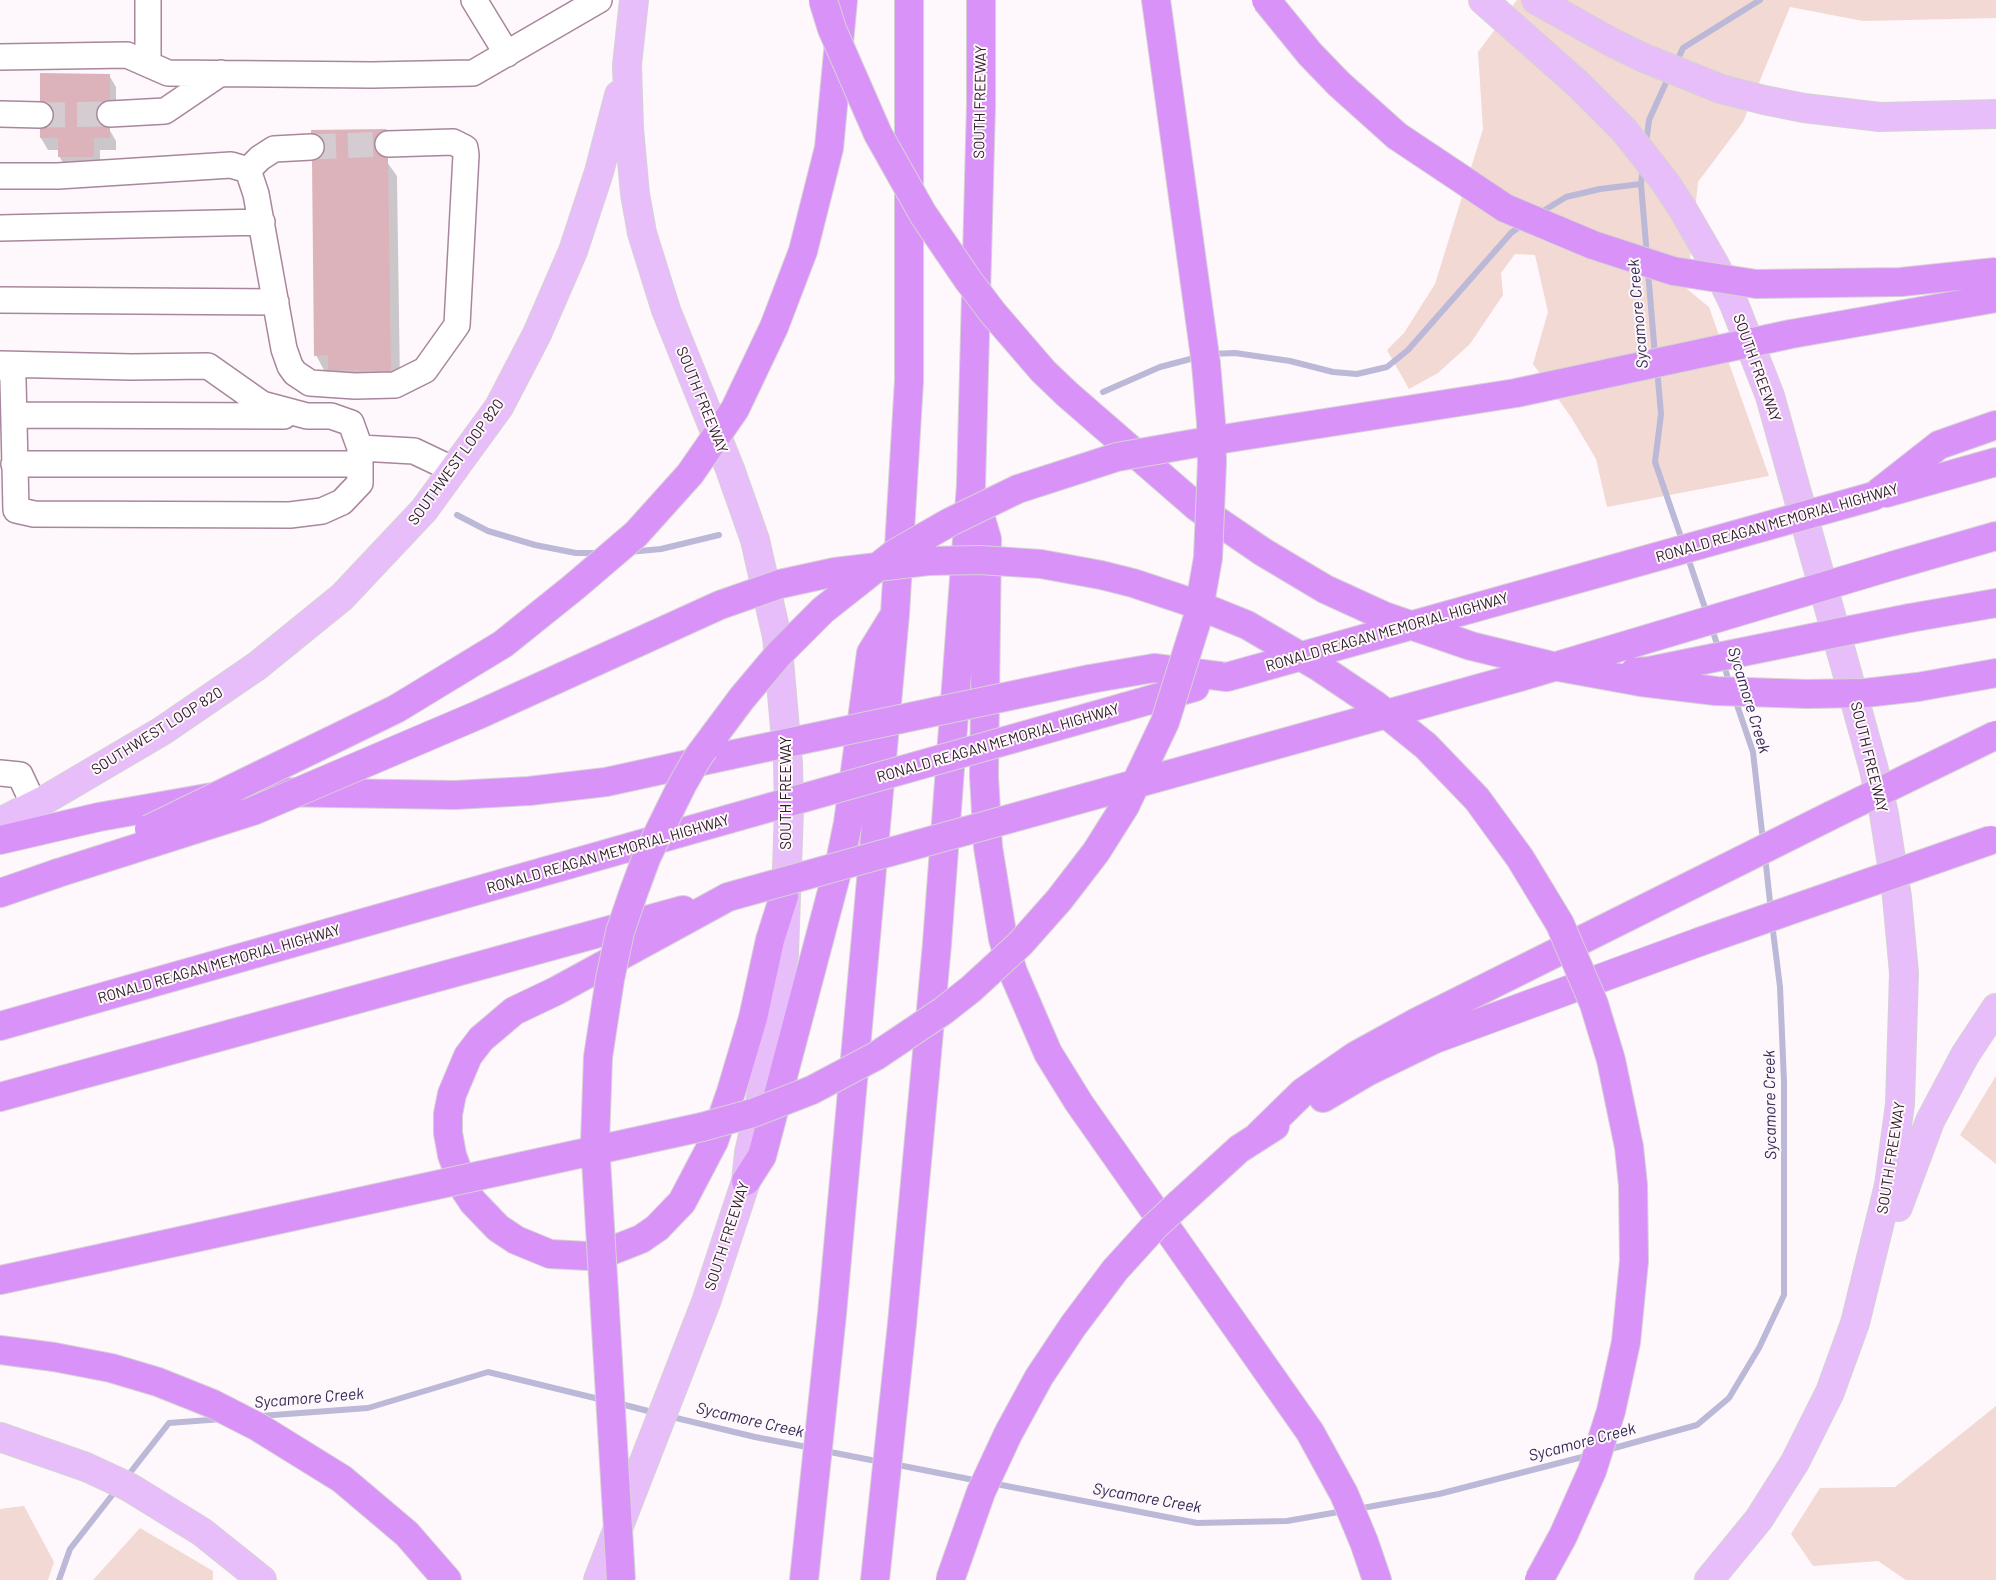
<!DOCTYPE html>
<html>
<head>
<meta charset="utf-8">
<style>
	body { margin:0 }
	canvas { display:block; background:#fef7fb }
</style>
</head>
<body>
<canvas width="1996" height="1580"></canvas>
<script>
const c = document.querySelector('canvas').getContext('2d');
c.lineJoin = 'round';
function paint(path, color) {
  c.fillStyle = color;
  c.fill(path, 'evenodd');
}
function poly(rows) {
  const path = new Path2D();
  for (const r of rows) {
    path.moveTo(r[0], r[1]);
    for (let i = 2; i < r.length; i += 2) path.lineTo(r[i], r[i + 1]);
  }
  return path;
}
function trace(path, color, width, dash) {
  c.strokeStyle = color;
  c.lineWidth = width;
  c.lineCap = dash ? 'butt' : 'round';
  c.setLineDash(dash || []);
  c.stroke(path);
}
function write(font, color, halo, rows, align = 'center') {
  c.font = font + ' Barlow,sans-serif';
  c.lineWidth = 4;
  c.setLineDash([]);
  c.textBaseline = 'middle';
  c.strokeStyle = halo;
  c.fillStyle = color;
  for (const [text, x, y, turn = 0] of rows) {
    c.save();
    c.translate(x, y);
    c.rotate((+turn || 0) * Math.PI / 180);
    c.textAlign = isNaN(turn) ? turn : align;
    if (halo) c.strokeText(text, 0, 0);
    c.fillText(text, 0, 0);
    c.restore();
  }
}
paint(poly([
	[1517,0,1996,0,1996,18,1863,21,1790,7,1743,122,1698,182,1687,289,1709,307,1769,476,1607,507,1596,459,1571,417,1533,364,1548,312,1535,255,1515,254,1501,273,1503,295,1470,344,1438,373,1409,389,1387,350,1404,333,1435,284,1483,129,1478,52],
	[1996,1076,1996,1164,1960,1135],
	[1996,1406,1996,1580,1906,1580,1878,1561,1813,1566,1791,1534,1820,1488,1895,1487],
	[24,1506,54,1562,48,1580,0,1580,0,1509],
	[140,1528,213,1571,213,1580,93,1580]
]), '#f2d9d3');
paint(poly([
	[109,75,116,87,116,112,108,114,102,126,109,129,116,141,116,150,100,150,100,168,66,168,59,156,59,150,48,150,41,138,53,124,56,115,49,112,42,100],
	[387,130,396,146,389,148,384,158,397,176,400,387,339,386,331,371,325,372,316,355,319,160,325,151,322,149,312,131]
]), '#0003');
trace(poly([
	[1676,63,1683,48,1760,0],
	[1646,144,1649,120,1669,76],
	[1643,166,1641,184,1647,256],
	[1540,213,1566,197,1600,189,1641,184],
	[1648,271,1655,356],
	[1210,354,1235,353,1290,361,1333,372,1357,374,1387,367,1408,350,1511,233,1523,224],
	[1657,368,1661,414,1655,462,1683,543],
	[1103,392,1160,367,1198,357],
	[457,515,488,531,535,545,576,553,599,553],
	[629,552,661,549,719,535],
	[1687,555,1707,614],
	[1711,626,1719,650],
	[1723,662,1730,685],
	[1735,699,1753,752,1763,841],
	[1765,856,1771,911],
	[617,1403,656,1413],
	[260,1416,368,1408,488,1372,603,1400],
	[668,1416,755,1437,812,1448],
	[1607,1450,1697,1425,1729,1398,1759,1348,1784,1295,1784,1082,1780,987,1772,923],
	[825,1451,881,1462],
	[893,1464,979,1481],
	[126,1478,169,1423,222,1419],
	[991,1483,1197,1523,1287,1521,1344,1511],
	[1357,1509,1439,1494,1590,1455],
	[59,1580,70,1549,117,1489]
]), '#bbb8d8', 6);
paint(poly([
	[40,73,110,74,110,100,102,102,96,114,98,122,110,128,110,138,94,138,94,157,58,157,58,138,40,138,40,129,52,123,54,115,48,103,40,101],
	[388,129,380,132,374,144,376,152,388,158,391,371,328,370,328,355,314,356,312,161,318,159,324,154,325,146,323,139,311,133,311,130]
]), '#dcb3ba');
trace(poly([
	[40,115,110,114],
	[311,147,388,144]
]), '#d4ccd1', 25, [25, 12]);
const minor = poly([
	[474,0,507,54],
	[0,57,127,55,168,73,372,75,473,73,599,0],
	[148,64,148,0],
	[0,114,40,115],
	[110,114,165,111,221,73],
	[248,170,260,158,274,149,311,147],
	[0,176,58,176,231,165,248,170,256,194,284,349,290,366,295,373,310,383,355,386,395,385,425,370,457,325,466,155,465,148,453,142,388,144],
	[0,228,262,222],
	[0,300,276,302],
	[0,364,132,367,208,366,262,404,307,416,331,416,351,423,360,448,360,483,342,502,322,511,290,515,34,514,16,510,13,380,10,365],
	[14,415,284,416],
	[360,448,414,451,454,470],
	[14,464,360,464],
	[0,773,20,775,34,805]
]);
const major = poly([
	[1483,0,1578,84,1624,130,1665,182,1682,208,1715,265,1734,304,1770,396,1873,766,1884,814,1897,897,1904,973,1900,1104,1889,1185,1855,1323,1830,1392,1795,1462,1759,1519,1709,1580],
	[1536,0,1613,43,1644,58,1721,89,1764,100,1804,108,1880,117,1996,114],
	[0,822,48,798,162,731,257,666,342,597,424,510,499,407,537,334,573,251,599,172,619,95],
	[1898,1207,1930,1121,1965,1055,1996,1008],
	[0,1437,86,1467,129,1487,202,1532,262,1580],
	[598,1580,706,1302,746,1181,749,1153,760,1103,784,954,789,810,788,763,777,637,755,540,730,469,666,310,642,233,635,194,629,128,627,65,634,0]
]);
const highway = poly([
	[1156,0,1206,364],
	[774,327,803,251,829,148,843,0],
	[1067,394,1197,507,1263,552],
	[1886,493,1996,462],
	[1874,496,1939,445,1996,425],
	[976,502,987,539,984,776,988,847,1003,939,1013,972,1048,1053,1079,1103,1310,1432,1344,1494,1364,1542,1377,1580],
	[1895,565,1996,536],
	[1910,618,1996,603],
	[1090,679,1154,668,1227,677],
	[1918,687,1996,673],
	[1125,707,1195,687],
	[0,840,99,817,218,796,271,792,455,795,529,791,606,782,730,755],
	[0,893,58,873],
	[728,897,556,991,514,1011,481,1039,468,1056,452,1094,448,1114,448,1133,452,1155,465,1190,473,1202,498,1228,516,1240,550,1254,588,1256,608,1252,641,1239,657,1228,682,1202,714,1141,731,1092,753,1018,770,940,784,896],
	[0,1026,729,819],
	[0,1097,683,910],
	[1323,1098,1367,1072,1435,1039,1699,942],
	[1259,1135,1303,1092,1355,1056,1417,1022,1832,815],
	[746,1181,762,1156,841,857,848,823,871,653,892,619],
	[1180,1203,1239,1149,1275,1126],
	[0,1280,107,1257],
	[0,1350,54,1357,111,1368,158,1382,213,1404,258,1427,342,1479,407,1534,447,1580],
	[804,1580,832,1314,895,614,909,381,909,0],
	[875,1580,902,1324,937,944,971,485,981,105,981,0]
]);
trace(minor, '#a8879c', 28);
trace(major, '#d5d2d4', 30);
trace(highway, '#d5d2d4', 30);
trace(minor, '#fff', 25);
trace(major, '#e8befa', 28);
trace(highway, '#d992f7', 28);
const highwayBridge = poly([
	[823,0,832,29,878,134,923,214,968,280,993,313,1043,371,1067,394],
	[1266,0,1310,54,1339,84,1397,136,1505,208,1593,245,1673,271,1756,284,1901,282,1996,272],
	[1263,552,1325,589,1384,616,1471,646,1553,666,1641,682,1716,691,1807,694,1865,693,1918,687],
	[1634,672,1649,671,1910,618],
	[1227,677,1874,496],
	[730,755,1090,679],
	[1832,815,1996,735],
	[729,819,1125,707],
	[149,829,396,709,503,644,574,587,636,534,690,474,735,409,774,327],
	[58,873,253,811,478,715,720,605,780,584,835,572,928,561,980,560,1041,564,1101,575,1133,583,1190,602,1247,625,1319,667,1374,704,1426,746,1477,799,1520,858,1560,924,1594,1004,1611,1060,1629,1147,1633,1185,1634,1261,1626,1342,1611,1411,1592,1471,1563,1536,1539,1580],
	[728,897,1520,677,1895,565],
	[1699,942,1991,840],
	[107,1257,702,1127,753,1113,812,1090,876,1056,943,1011,971,989,1020,944,1059,900,1096,852,1125,806,1165,722,1197,620,1208,558,1212,462,1211,422,1206,364],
	[621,1580,595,1143,598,1057,610,979,620,932,634,891,647,856,682,785,698,757,742,698,779,654,823,610,894,554,950,522,1018,489,1117,457,1191,444,1516,393,1791,334,1996,298],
	[950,1580,981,1492,1008,1434,1039,1377,1073,1326,1115,1270,1155,1226,1180,1203]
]);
trace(highwayBridge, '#d5d2d4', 30, []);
trace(highwayBridge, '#d992f7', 28);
write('15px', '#2d2028', '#fef7fb', [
	["SOUTH FREEWAY",980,102,-89],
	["SOUTH FREEWAY",1757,368,70],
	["SOUTH FREEWAY",702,400,68],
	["SOUTHWEST LOOP 820",456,462,-54],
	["RONALD REAGAN MEMORIAL HIGHWAY",1777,523,-16],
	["RONALD REAGAN MEMORIAL HIGHWAY",1387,632,-16],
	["SOUTHWEST LOOP 820",157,731,-32],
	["RONALD REAGAN MEMORIAL HIGHWAY",998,743,-16],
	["SOUTH FREEWAY",1869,757,76],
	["SOUTH FREEWAY",786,793,-90],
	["RONALD REAGAN MEMORIAL HIGHWAY",608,854,-16],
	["RONALD REAGAN MEMORIAL HIGHWAY",219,964,-16],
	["SOUTH FREEWAY",1891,1158,-81],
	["SOUTH FREEWAY",727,1236,-72]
]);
write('italic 16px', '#2f2852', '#fef7fb', [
	["Sycamore Creek",1638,314,-95],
	["Sycamore Creek",1749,700,73],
	["Sycamore Creek",1770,1105,-91],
	["Sycamore Creek",309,1398,-5],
	["Sycamore Creek",750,1420,13],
	["Sycamore Creek",1582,1442,-15],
	["Sycamore Creek",1147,1498,10]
]);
</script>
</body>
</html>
